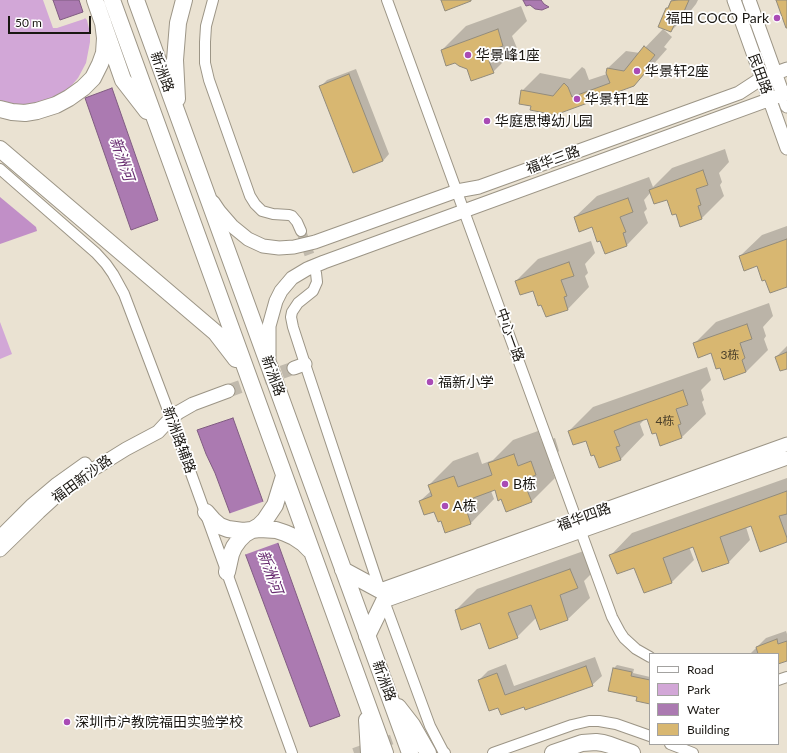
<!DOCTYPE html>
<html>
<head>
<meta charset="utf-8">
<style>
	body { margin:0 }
	#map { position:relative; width:787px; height:753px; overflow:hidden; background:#eae2d2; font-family:Lato,sans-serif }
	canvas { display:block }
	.legend { position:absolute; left:649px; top:653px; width:130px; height:92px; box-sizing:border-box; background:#fff; border:1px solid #a3a2a0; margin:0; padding:5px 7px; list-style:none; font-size:12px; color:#1a1712 }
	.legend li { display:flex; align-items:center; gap:8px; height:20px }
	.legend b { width:20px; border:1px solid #a3a2a0 }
	.scale { position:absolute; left:8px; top:16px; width:83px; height:18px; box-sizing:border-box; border:2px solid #1a1712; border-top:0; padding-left:5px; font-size:12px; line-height:14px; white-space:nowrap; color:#1a1712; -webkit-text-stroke:3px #fff; paint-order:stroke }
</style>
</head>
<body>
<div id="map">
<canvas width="787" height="753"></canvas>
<ul class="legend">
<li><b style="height:5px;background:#fff"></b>Road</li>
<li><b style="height:11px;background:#d2a7d7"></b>Park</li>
<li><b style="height:11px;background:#ab7ab1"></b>Water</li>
<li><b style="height:11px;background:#d8b771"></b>Building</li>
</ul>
<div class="scale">50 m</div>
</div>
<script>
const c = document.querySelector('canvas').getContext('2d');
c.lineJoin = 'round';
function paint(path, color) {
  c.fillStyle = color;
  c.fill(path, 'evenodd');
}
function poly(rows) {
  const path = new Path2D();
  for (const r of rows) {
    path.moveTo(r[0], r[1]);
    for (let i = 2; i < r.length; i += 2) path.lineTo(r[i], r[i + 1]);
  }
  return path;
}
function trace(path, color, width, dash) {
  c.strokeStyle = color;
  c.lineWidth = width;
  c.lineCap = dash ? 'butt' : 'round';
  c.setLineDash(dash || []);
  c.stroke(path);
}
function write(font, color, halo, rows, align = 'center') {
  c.font = font + ' Lato,"Noto Sans SC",sans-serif';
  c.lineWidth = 3.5;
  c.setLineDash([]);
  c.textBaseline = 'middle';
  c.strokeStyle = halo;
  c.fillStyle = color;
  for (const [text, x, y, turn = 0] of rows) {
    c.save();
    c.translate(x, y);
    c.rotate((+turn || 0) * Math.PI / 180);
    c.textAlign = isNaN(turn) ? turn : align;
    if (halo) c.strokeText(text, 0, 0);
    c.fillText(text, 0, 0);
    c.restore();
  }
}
paint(poly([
	[0,0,43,0,53,28,57,28,84,19,85,18,87,20,90,33,90,42,86,63,78,78,72,85,65,92,42,103,18,106,0,103],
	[0,322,12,354,0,359]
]), '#d2a7d7');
paint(poly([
	[0,197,36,227,37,231,0,244]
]), '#c18fc7');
const water = poly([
	[53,0,79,0,83,12,60,20,53,0],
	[523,0,541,0,544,4,549,7,542,10,535,9,530,5,526,6,523,0],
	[112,88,158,220,131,230,85,98,112,88],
	[233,418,340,716,310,727,215,473,206,454,197,430,233,418]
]);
paint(water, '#ab7ab1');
trace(water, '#805c81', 1);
paint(poly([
	[265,501,280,542,244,555,228,514]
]), '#eae2d2');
paint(poly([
	[671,0,698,0,696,4,688,14,671,31,659,26],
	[521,6,527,21,512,36,517,48,493,72,468,68,442,50,466,26],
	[663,29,672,37,664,47,667,49,651,67,633,86,532,106,522,91,540,73,570,79,582,67,585,69,589,80,607,74,608,68,626,51,640,53],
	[356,69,389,154,383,161,354,172,320,87,327,80],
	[725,149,729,162,719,173,722,182,720,185,724,196,702,218,681,225,676,212,668,198,651,192,644,200,647,209,644,212,648,223,627,245,606,252,593,226,575,217,597,196,649,177,653,187,672,168],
	[787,226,787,286,766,279,758,265,740,256,762,235],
	[591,241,595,253,585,264,588,273,585,276,589,287,568,309,547,316,533,289,516,281,538,259],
	[769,303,773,316,763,327,766,336,764,339,768,350,746,372,725,379,720,366,712,352,694,344,716,322],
	[787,346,787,368,776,357],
	[707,367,711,380,701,390,704,400,702,402,706,414,682,437,661,445,656,432,648,418,642,420,643,421,640,424,644,435,621,459,599,466,595,454,586,439,569,431,593,407],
	[538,431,542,442,555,438,559,451,552,459,554,464,551,467,555,478,531,502,502,498,495,489,491,491,494,499,471,523,441,520,434,511,420,501,431,491,429,485,453,461,478,452,482,464,493,460,513,440],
	[787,478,787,541,751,525,746,527,750,540,729,562,703,571,694,546,689,547,694,560,672,582,644,592,635,567,611,555,632,533],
	[592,548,599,566,584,581,590,598,568,619,540,629,536,618,517,637,480,622,456,610,477,589],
	[786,631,787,634,787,660,778,663,778,654,750,654,766,638],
	[595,657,602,676,592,685,524,706,498,707,479,680,488,671,506,664,514,686],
	[617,665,634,669,633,673,650,677,650,703,638,696,609,690,614,668]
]), '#0003');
const building = poly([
	[441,0,471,0,471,1,445,11,441,0],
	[677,0,689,0,679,23,676,21,671,32,658,27,666,8,668,8,671,1,677,0],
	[776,0,787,0,787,28,786,28,776,0],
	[498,29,503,46,495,49,492,57,489,61,494,73,471,81,467,69,459,66,455,63,446,66,441,50,498,29],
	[644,46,655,55,647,65,650,67,634,86,555,115,530,110,531,106,519,104,521,90,553,96,564,83,568,87,572,97,610,83,606,73,607,68,624,71,644,46],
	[349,74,383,161,353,173,319,86,349,74],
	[703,170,708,185,696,189,701,205,698,206,702,219,680,227,676,214,672,215,667,200,654,204,649,190,703,170],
	[628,198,633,212,620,217,626,232,623,233,627,246,605,254,600,241,597,242,592,227,579,232,574,217,628,198],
	[787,239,787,287,770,293,765,280,762,281,757,266,744,271,739,256,787,239],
	[569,262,574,276,561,280,567,296,564,297,568,310,546,317,541,305,538,306,533,291,520,295,515,281,569,262],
	[747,324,752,339,740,343,745,358,742,360,746,372,724,380,720,368,716,369,711,353,698,358,693,343,747,324],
	[787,352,787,369,780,371,775,357,787,352],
	[683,390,688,405,676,409,681,424,678,425,682,438,660,446,656,433,652,434,647,419,634,423,614,431,620,446,616,447,621,460,599,468,594,455,591,456,586,441,573,445,568,431,683,390],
	[514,454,518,466,531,461,536,475,527,479,531,489,527,490,532,502,506,512,501,499,498,501,495,490,476,497,466,501,470,511,467,512,471,524,445,533,441,521,438,522,434,512,424,515,419,501,432,496,428,485,454,476,458,487,492,475,488,463,514,454],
	[787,491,787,514,779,516,787,538,787,542,760,552,751,526,720,537,729,563,702,572,693,547,663,558,672,583,644,593,634,568,617,574,609,555,787,491],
	[570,569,578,588,560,595,568,620,540,630,531,605,508,613,518,638,489,649,480,623,461,630,455,610,570,569],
	[777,639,778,644,787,641,787,661,778,664,778,654,758,654,756,647,777,639],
	[586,666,593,686,525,710,524,707,501,715,498,708,489,711,478,680,497,673,505,695,586,666],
	[613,668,632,672,631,676,650,680,650,704,636,701,637,697,608,691,613,668]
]);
paint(building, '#d8b771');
trace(building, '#928b7c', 1);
trace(poly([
	[301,231,316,273],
	[354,753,424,728]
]), '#c0b9ac', 10, [10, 5]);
trace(poly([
	[228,391,294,368]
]), '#c0b9ac', 13, [13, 6]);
const minor = poly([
	[213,0,206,26,205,42,205,63,209,80,250,196,255,204,262,211,273,214,289,215,292,216,297,222,301,231],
	[387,0,612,617,620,632,624,638,636,649,650,657],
	[0,169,96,253,106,264,113,274,124,294,171,418,292,753],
	[316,273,317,282,313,291,298,303,292,312,291,317,293,327,305,364,380,590,430,726,443,751,445,753],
	[778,680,787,677],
	[670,744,693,753],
	[493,753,572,725,589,721,599,721,616,724,650,736]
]);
const tertiary = poly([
	[734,0,787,148],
	[749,0,787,106],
	[213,202,219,211,232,226,248,239,263,246,279,248,294,247,315,242,457,191,479,187,739,93,762,78,787,69],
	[269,358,269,326,276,301,281,291,292,278,307,269,324,262,787,93],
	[294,368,305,364],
	[0,537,31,506,57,484,85,464],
	[0,550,39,512,62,491,89,472,126,449,158,432,171,418,179,412,193,404,228,391],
	[380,590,787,444],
	[384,601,787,458]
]);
const primary = poly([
	[95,0,123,80,147,111],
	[112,0,385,753],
	[136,0,410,753],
	[177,99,175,60,178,23,184,0],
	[0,109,12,112,25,113,37,111,56,105,69,98,83,88,93,78,100,64,104,53,105,38,103,22],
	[0,149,216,333,236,359],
	[206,512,213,520,220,526,228,529,243,531,260,529,276,530,285,533,294,537,303,543,310,550],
	[343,570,380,590],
	[227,572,231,554,234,547,239,540,245,534,259,526,265,520,275,505,284,476],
	[367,636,384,601],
	[398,707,412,725,428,753],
	[367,720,369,753],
	[553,753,582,743,596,742,603,743,610,745,632,753]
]);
trace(minor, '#9c9586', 12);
trace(tertiary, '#9c9586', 15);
trace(primary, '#9c9586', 18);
trace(minor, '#fff', 10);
trace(tertiary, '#fff', 13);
trace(primary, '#fff', 16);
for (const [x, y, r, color] of [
	[777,18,4,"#a94bb5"],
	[468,55,4,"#a94bb5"],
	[637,71,4,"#a94bb5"],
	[577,99,4,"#a94bb5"],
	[487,121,4,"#a94bb5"],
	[430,382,4,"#a94bb5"],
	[505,484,4,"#a94bb5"],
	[445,506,4,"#a94bb5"],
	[67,722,4,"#a94bb5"]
]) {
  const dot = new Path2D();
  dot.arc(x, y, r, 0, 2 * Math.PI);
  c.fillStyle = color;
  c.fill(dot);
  trace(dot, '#fff', 1.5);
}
write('12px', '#4a3f2a', null, [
	["3栋",730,355],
	["4栋",665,421]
]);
write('14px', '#1a1712', '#fff', [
	["福田 COCO Park",769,18,"right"],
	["华景峰1座",476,55],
	["华景轩2座",645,71],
	["华景轩1座",585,99],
	["华庭思博幼儿园",495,121],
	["福新小学",438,382],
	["B栋",513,484],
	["A栋",453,506],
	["深圳市沪教院福田实验学校",75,722]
], 'left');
write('14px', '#1a1712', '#fff', [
	["新洲路",162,72,70],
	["民田路",760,74,70],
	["福华三路",553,160,-20],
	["中心一路",510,335,70],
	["新洲路",273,376,70],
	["新洲路辅路",179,440,70],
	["福田新沙路",82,479,-36],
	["福华四路",584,517,-20],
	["新洲路",384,681,70]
]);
write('italic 15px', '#692d71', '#fff', [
	["新洲河",122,159,71],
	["新洲河",270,572,70]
]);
</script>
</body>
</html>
